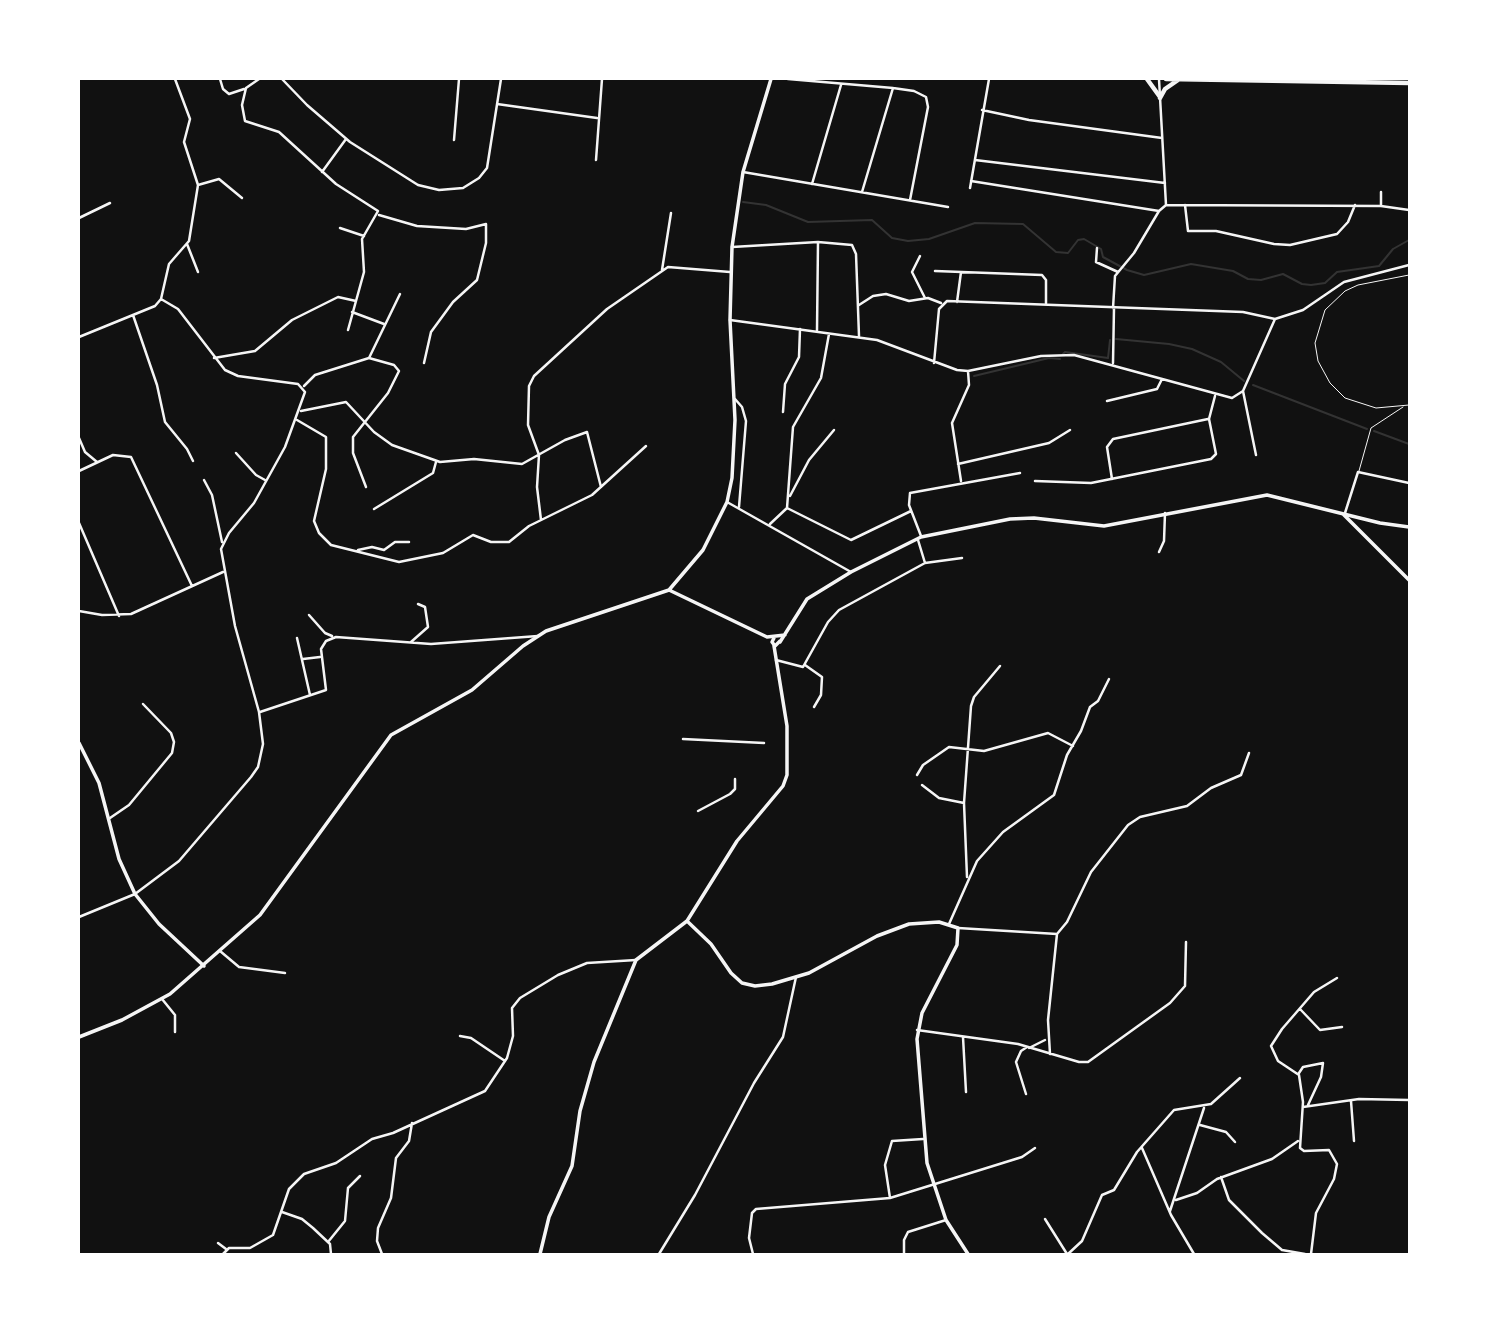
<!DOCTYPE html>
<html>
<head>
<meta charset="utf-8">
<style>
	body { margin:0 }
	#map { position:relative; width:1488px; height:1333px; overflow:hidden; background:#111; font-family:Cabin,sans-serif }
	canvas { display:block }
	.frame { position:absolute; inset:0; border:80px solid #fff; pointer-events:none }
</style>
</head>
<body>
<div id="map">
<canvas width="1488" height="1333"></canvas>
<div class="frame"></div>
</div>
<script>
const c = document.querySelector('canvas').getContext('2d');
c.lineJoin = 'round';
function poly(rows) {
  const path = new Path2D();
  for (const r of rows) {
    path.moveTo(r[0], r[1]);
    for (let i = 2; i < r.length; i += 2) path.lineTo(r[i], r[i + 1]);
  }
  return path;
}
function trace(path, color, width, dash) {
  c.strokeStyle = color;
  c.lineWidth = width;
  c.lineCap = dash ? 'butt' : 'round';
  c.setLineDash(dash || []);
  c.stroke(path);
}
trace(poly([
	[743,202,766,205,808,222,872,220,892,238,908,241,929,239,975,223,1023,224,1056,252,1068,253,1078,240,1084,239,1101,249,1103,257,1127,270,1144,275,1191,264,1233,271,1248,279,1261,280,1283,274,1302,284,1311,285,1325,283,1337,272,1379,266,1393,249,1409,240],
	[1116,339,1169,344,1192,349,1221,362,1244,381],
	[1063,354,1065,352,1108,358,1110,340],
	[974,376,1049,358,1060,359],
	[1253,385,1367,429],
	[1374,431,1409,444]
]), '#333', 2);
trace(poly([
	[1409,275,1358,285,1345,291,1325,310,1315,343,1318,361,1330,383,1345,398,1376,408,1409,405],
	[1359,471,1371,428,1403,407]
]), '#f5f5f5', 1);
trace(poly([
	[220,79,223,89,229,94,244,89],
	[259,79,246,88,242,105,245,121,279,132,336,184,378,211,362,239,364,272,348,330],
	[282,79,307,105,350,142,418,185,439,190,463,188,479,178,487,168,501,79],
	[788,79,893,88,914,91,926,97,928,107,910,200],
	[497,104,597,118],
	[982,110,1029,120,1162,138],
	[454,140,459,79],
	[596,160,602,79],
	[975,160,1165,183],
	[322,172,346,139],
	[743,172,948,207],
	[971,181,1159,211,1166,205,1159,79],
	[812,184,841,85],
	[198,185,219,179,242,198],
	[970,188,989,79],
	[862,192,893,88],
	[1166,205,1381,206,1409,210],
	[1185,205,1188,231,1216,231,1274,244,1290,245,1337,234,1348,222,1355,205],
	[1381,206,1381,192],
	[379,215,417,226,466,229,486,224,486,243,477,280,453,302,431,332,424,363],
	[79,218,110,203],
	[340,228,364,236],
	[187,244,198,272],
	[732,247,818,242,852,245,856,254,859,336],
	[1097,248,1096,262,1118,272],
	[920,256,912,272,925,298],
	[662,270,671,213],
	[935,271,1042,275,1046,280,1046,303],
	[957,302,961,272],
	[859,305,873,296,886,294,909,301,928,298,941,303],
	[1113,308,1115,276,1134,253,1159,211],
	[352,312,384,324],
	[133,315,157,385,165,422,187,449,193,461],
	[730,320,877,340,957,370,968,371,1041,356,1074,355,1232,398,1243,391,1275,319],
	[817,330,818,242],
	[79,337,155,306,161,299,169,264,189,241,198,185,184,142,190,119,175,79],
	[214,358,255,351,292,320,338,297,356,301],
	[934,363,939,309,947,301,1243,312,1275,319,1303,310,1344,282,1409,265],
	[1113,363,1114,308],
	[304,386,315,375,369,358,400,294],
	[1243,391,1256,455],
	[735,399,742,407,746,421,739,507],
	[1107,401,1157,389,1162,379],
	[301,411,346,402,374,432,392,445,440,462,474,459,522,464,565,440,587,432,601,487],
	[783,412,785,384,799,357,800,329],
	[297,420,326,437,326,469,314,521,319,533,331,545,399,562,443,553,473,535,491,542,509,542,529,526,592,495,646,446],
	[79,438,85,452,97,462],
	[236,453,256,475,265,480],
	[958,464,1049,443,1070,430],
	[79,471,113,455,131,457,192,586],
	[1112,479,1107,447,1113,439,1208,419],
	[204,480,212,495,222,542],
	[961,481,952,423,969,385,968,371],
	[1035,481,1091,483,1211,459,1216,454,1209,419,1215,396],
	[366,487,353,453,353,437,388,393,399,371,394,365,369,358],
	[790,496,809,460,834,430],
	[727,502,851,572],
	[787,508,851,540,911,511],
	[374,509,433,473,436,462],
	[1345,513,1358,472,1409,483],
	[541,520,537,487,539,455,528,425,529,386,534,376,607,309,668,267,730,272],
	[79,523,119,616],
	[770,524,787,508,793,427,821,378,829,334],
	[921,536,909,505,910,493,1020,473],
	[918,540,925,563],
	[358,550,372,547,384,550,395,542,409,542],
	[1159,552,1164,541,1165,513],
	[79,611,102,615,131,614,223,572],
	[309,615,325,633,332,636],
	[297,638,310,695],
	[411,642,428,627,425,607,418,604],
	[303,659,320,657],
	[776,660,803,667,828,622,839,610,925,563,962,558],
	[805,665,822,677,821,695,814,707],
	[260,712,326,690,321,649,326,641,336,637,431,644,538,636],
	[683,739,764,743],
	[917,775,923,765,949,747,984,751,1048,733,1073,746],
	[922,785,939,798,964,803],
	[698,811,730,794,735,789,735,779],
	[110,818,129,805,172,753,174,742,171,733,143,704],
	[967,877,964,803,971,706,974,697,1000,666],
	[79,917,135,894,179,861,251,777,258,767,263,744,259,712,235,626,221,549,229,533,254,503,285,447,305,392,298,384,238,376,225,370,178,309,161,299],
	[949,924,977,861,1003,832,1054,795,1067,755,1081,731,1090,707,1098,701,1109,679],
	[958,928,1057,934,1067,922,1091,872,1128,825,1140,817,1187,806,1211,788,1241,775,1249,753],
	[220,951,239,967,285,973],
	[162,999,175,1015,175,1032],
	[1300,1009,1320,1030,1342,1027],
	[917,1030,1018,1044,1079,1062,1088,1062,1170,1003,1185,986,1186,942],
	[460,1036,471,1038,505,1061],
	[963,1037,966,1092],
	[1029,1048,1045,1040],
	[1050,1054,1048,1020,1057,934],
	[1299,1073,1303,1067,1323,1063,1321,1077,1308,1105],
	[1026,1094,1016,1062,1021,1051,1027,1047],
	[1351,1101,1354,1141],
	[1303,1107,1359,1099,1409,1100],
	[1200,1125,1226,1132,1235,1142],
	[1142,1148,1171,1215,1194,1254],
	[1221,1177,1229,1200,1262,1233,1282,1250,1305,1254],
	[890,1198,885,1165,892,1141,923,1139],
	[1176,1200,1197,1193,1217,1179,1272,1159,1298,1141],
	[1170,1211,1204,1108],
	[282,1212,302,1219,313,1228,330,1244,331,1254],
	[1045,1219,1067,1254],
	[328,1242,345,1221,348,1188,360,1176],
	[218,1243,226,1249],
	[223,1254,229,1248,250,1248,273,1235,289,1189,304,1174,336,1163,372,1139,393,1133,485,1091,507,1058,513,1036,512,1008,520,998,558,975,587,963,636,960],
	[382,1254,377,1241,378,1228,391,1198,396,1158,409,1141,412,1123],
	[659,1254,695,1195,754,1083,783,1037,796,977],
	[753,1254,749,1238,752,1213,756,1209,890,1198,1022,1157,1035,1148],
	[904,1254,904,1240,908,1232,946,1220],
	[1068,1254,1082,1241,1102,1195,1114,1190,1137,1152,1174,1110,1211,1104,1240,1078],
	[1311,1254,1316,1213,1334,1179,1337,1164,1329,1150,1304,1151,1300,1148,1303,1102,1299,1075,1278,1061,1271,1046,1282,1029,1314,992,1337,978]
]), '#f5f5f5', 2.5);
trace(poly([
	[1344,515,1409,580],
	[79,743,99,783,119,859,135,894,159,924,204,966],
	[687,921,711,944,731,973,742,983,755,986,772,984,809,973,877,936,909,924,939,922,958,928,957,945,922,1013,917,1039,927,1163,946,1220,968,1254],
	[540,1254,549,1217,572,1166,580,1111,594,1062,636,960,687,921,737,841,783,786,787,775,787,726,774,646]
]), '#f5f5f5', 3.5);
trace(poly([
	[669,590,767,637,785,635],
	[774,638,772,642,775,646,780,641],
	[780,642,807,599,851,572,921,537,1010,519,1034,518,1104,526,1267,495,1380,523,1409,527],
	[79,1037,122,1020,170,994,260,915,391,735,472,690,523,646,546,631,669,590,703,550,727,502,732,478,735,420,730,320,732,247,743,172,771,79]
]), '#f5f5f5', 3.5);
trace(poly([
	[1147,79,1160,97],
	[1166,79,1409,83],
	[1160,98,1165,89,1178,80]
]), '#f5f5f5', 4.5);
</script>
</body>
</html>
